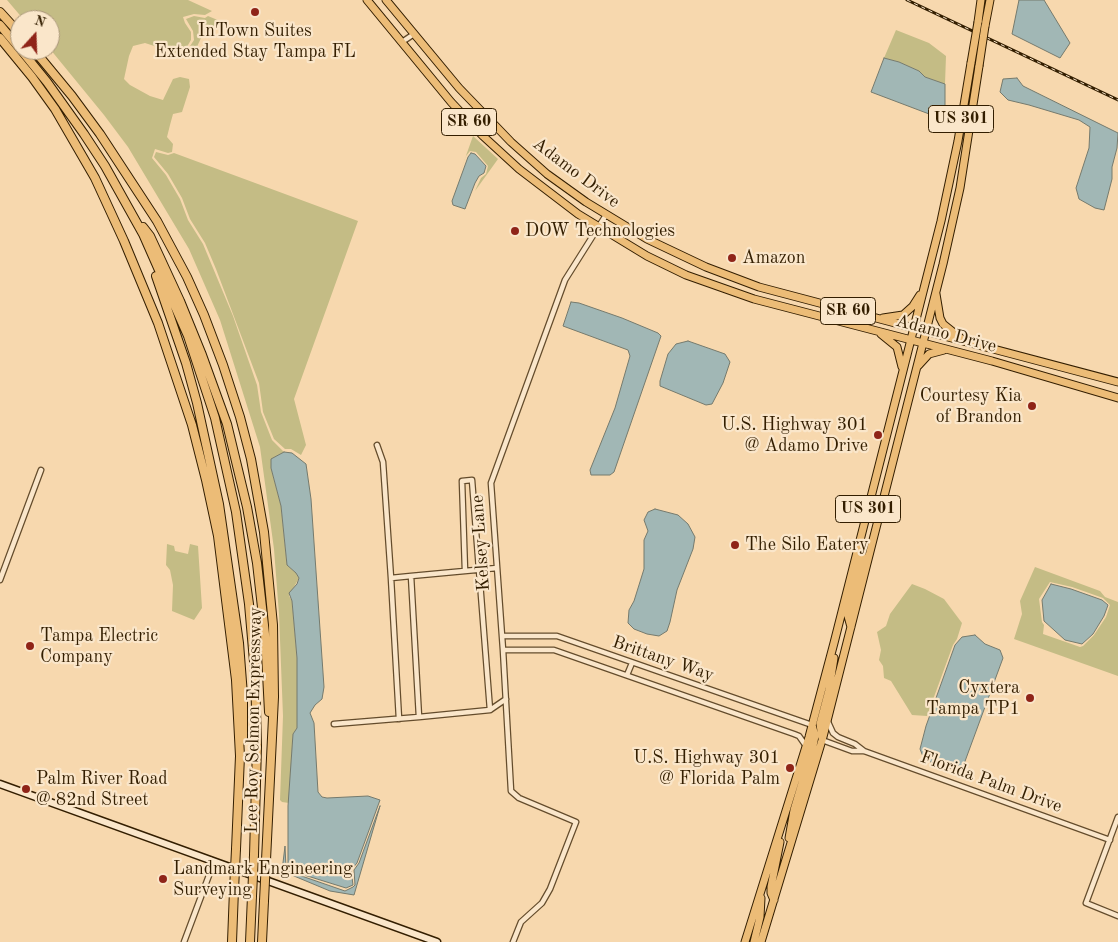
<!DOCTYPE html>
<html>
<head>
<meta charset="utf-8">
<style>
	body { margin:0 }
	#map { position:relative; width:1118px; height:942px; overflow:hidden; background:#f7d8ae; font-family:"Old Standard TT",serif }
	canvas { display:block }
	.north { position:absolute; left:10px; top:10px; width:50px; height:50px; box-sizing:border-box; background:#fae6ca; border:1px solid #aa9679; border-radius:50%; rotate:20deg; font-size:14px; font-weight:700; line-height:20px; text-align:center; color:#331e00 }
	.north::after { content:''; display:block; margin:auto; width:18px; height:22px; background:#8f2418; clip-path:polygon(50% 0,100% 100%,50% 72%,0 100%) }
</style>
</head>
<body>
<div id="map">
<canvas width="1118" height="942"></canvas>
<div class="north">N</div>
</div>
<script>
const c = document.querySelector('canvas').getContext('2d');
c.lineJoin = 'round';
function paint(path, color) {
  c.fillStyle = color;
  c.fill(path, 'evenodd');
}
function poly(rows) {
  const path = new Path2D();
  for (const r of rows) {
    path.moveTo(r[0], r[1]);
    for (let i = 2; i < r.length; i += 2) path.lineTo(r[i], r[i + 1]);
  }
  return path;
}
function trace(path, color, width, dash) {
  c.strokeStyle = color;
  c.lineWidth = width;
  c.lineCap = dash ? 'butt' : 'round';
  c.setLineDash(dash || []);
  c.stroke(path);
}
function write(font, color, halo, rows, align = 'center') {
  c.font = font + ' "Old Standard TT",serif';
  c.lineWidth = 4.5;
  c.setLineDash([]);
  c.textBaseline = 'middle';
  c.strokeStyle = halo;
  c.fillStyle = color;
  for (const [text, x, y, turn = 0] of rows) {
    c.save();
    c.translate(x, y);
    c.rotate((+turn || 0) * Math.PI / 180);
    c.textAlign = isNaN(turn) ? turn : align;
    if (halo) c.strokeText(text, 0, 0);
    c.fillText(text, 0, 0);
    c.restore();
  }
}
paint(poly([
	[7,0,188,0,212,11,205,15,194,14,183,17,185,23,191,32,191,40,182,55,145,43,133,46,129,56,124,79,130,85,150,96,163,100,173,79,180,77,189,79,190,87,182,112,173,114,170,125,167,137,173,144,172,152,168,153,155,149,152,158,166,175,180,199,188,220,203,244,233,316,257,385,261,412,272,440,284,452,272,459,271,468,281,506,287,565,296,573,299,578,289,596,292,601,297,658,297,728,293,734,289,803,282,802,280,800,283,716,279,614,274,549,260,447,220,320,189,249,128,147,104,115,50,49,50,20,24,20],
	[194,16,205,18,208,16,220,21,202,36,193,55,183,57,194,40,193,31,186,19],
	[896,30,929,43,946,56,945,84,925,77,919,71,899,62,884,58],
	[473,136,498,159,475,191,481,178,486,174,488,166,476,152,470,151,466,156,457,181],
	[156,152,168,155,174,153,358,221,294,399,306,445,301,455,291,449,285,449,274,439,263,412,259,383,216,269,205,243,190,219,182,198,168,174,154,157],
	[167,544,174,546,175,551,188,554,190,544,198,546,202,608,194,620,172,611,173,585,170,570,166,565],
	[1035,567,1100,591,1105,597,1118,602,1118,676,1014,639,1022,614,1020,601],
	[1050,582,1072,587,1103,598,1110,605,1106,617,1094,635,1083,646,1080,647,1043,634,1044,625,1042,622,1039,599],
	[912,584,925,589,944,599,962,623,957,639,953,645,927,716,912,715,891,681,884,678,883,666,879,660,881,650,877,632,886,626,890,614]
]), '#c4bc85');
const water = poly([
	[1019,0,1044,0,1070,43,1060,58,1012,34,1019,0],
	[884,58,899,62,919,71,925,77,945,84,945,120,871,92,884,58],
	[1017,78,1023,86,1118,133,1117,148,1112,167,1112,179,1104,210,1095,208,1079,199,1076,188,1089,148,1090,127,1079,120,1029,105,1008,100,1000,92,1003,79,1017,78],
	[471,153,475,154,486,166,484,173,479,176,475,183,465,209,453,205,452,201,468,157,471,153],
	[571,302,579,303,622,318,658,333,661,336,614,472,610,475,591,475,590,470,615,408,630,356,628,350,563,326,571,302],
	[688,341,725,354,730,362,723,383,712,404,706,405,660,386,660,381,668,354,676,344,688,341],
	[284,452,292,453,306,464,311,499,324,687,322,699,315,705,310,713,314,723,318,792,322,797,327,798,368,796,380,800,357,863,351,870,353,885,346,888,301,874,288,867,288,806,293,734,297,728,297,658,292,601,289,593,297,584,299,578,296,573,287,565,281,506,271,468,271,459,284,452],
	[655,509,678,515,688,524,695,537,693,549,677,590,670,622,667,631,659,636,647,634,634,629,628,623,629,610,634,601,644,569,644,540,648,531,644,520,648,512,655,509],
	[1051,584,1071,589,1102,600,1108,605,1104,616,1093,634,1082,644,1065,640,1044,621,1042,600,1051,584],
	[975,635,985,644,1000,650,1003,658,964,764,958,769,944,768,924,759,920,749,926,726,955,645,962,637,975,635],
	[380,806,354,895,330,891,282,871,285,846,286,868,290,872,345,891,353,887,355,885,354,870,359,863,380,806]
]);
paint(water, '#a1b7b5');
trace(water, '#757a6d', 1);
const street = poly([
	[402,42,414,34],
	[377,445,383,462,391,578],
	[497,568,411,576,419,717,490,710,506,699],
	[465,571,462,481,472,480,490,710],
	[0,580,41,470],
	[502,636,557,636,812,725],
	[503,650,554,650,794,734,799,736,806,746],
	[627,675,632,663],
	[399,719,391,578,411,576],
	[828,722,833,733,838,737,855,744,864,751],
	[334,724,419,717],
	[822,740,852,751,864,751,1110,840],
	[1118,817,1086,903,1118,916],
	[184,942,214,862],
	[513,942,521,922,542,903,550,889,576,822,519,798,511,791,503,650,491,483,565,280,606,215]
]);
const secondary = poly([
	[0,784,437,942]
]);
const primary = poly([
	[367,0,451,102,483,136,519,169,578,214,647,256,686,275,754,299,992,361,1118,398],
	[386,0,459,88,511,142,547,174,586,202,647,239,706,267,759,287,1118,382],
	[978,22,981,0],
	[985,26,990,0],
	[936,294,940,318,943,324,963,340],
	[883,318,903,315,913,306,920,295],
	[881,334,897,347,902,367],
	[918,366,929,354,944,350],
	[851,627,848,616,862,559,862,554,858,550],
	[822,738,820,724,829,690,834,658],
	[789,838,794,810,813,746,815,736,812,725],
	[774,900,771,893,771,887,780,842],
	[745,942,809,737,834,643,941,221,958,141,971,63],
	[754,942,760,917,761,898],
	[761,942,823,737,943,264,960,188,979,66]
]);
const highway = poly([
	[0,12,20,34],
	[0,25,20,49],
	[0,38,32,77,55,109,95,178,124,241,158,323,192,425,206,480,218,536,236,680,240,756,236,849],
	[21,50,47,82,84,134,105,166,143,234,188,336,215,418,236,512,249,604,255,673,257,746,254,855],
	[34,50,72,96,100,134,157,221,187,277,204,315,223,365,240,417,251,459,264,532,273,625,274,697,266,860],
	[143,227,150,236,180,301,202,355,227,424,247,507,257,563,265,634,269,712],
	[156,276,186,363,197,403,219,504,239,643,243,695,243,739],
	[232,942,234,890],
	[250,942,252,896],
	[262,942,264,901]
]);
trace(street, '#644c2c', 7);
trace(secondary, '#331e00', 9);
trace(primary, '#331e00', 9);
trace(highway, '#331e00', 10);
trace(street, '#fae6ca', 4.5);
trace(secondary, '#fae6ca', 6);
trace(primary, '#ecbc77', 7);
trace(highway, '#ecbc77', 8);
const rail = poly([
	[907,0,1118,100]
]);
trace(rail, '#331e00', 3);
trace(rail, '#fae6ca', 1, [4]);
const primaryBridge = poly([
	[971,63,978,22],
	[979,66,985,26]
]);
const highwayBridge = poly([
	[234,890,236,849],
	[252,896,254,855],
	[264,901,266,860]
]);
trace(primaryBridge, '#331e00', 9, []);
trace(highwayBridge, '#331e00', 10, []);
trace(primaryBridge, '#ecbc77', 7);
trace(highwayBridge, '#ecbc77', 8);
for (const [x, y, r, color] of [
	[255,12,5,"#8f2418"],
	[515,231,5,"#8f2418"],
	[732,258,5,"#8f2418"],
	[1032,406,5,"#8f2418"],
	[878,435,5,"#8f2418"],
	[735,545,5,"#8f2418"],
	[30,646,5,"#8f2418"],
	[1030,698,5,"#8f2418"],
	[790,768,5,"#8f2418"],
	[26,789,5,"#8f2418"],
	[163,879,5,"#8f2418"]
]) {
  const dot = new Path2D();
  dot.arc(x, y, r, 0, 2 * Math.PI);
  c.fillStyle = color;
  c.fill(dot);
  trace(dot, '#fae6ca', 2);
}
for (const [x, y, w] of [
	[961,119,65],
	[469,122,55],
	[848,311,55],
	[868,509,65]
]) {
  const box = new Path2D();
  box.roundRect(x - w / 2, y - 13.5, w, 27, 4);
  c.fillStyle = '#fae6ca';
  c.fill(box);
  trace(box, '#331e00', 1);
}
write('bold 16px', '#331e00', null, [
	["US 301",961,119],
	["SR 60",469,122],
	["SR 60",848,311],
	["US 301",868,509]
]);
write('18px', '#331e00', '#fae6ca', [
	["InTown Suites",255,31,"center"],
	["Extended Stay Tampa FL",255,52,"center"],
	["DOW Technologies",525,231],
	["Amazon",742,258],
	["Courtesy Kia",1022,396,"right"],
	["of Brandon",1022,417,"right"],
	["U.S. Highway 301",868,425,"right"],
	["@ Adamo Drive",868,446,"right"],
	["The Silo Eatery",745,545],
	["Tampa Electric",40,636],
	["Company",40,657],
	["Cyxtera",1020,688,"right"],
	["Tampa TP1",1020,709,"right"],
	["U.S. Highway 301",780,758,"right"],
	["@ Florida Palm",780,779,"right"],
	["Palm River Road",36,779],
	["@ 82nd Street",36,800],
	["Landmark Engineering",173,869],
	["Surveying",173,890]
], 'left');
write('18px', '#331e00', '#fae6ca', [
	["Adamo Drive",576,173,37],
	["Adamo Drive",946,334,15],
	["Kelsey Lane",481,543,-94],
	["Brittany Way",663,659,19],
	["Lee Roy Selmon Expressway",254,720,-89],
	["Florida Palm Drive",991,782,20]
]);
</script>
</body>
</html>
